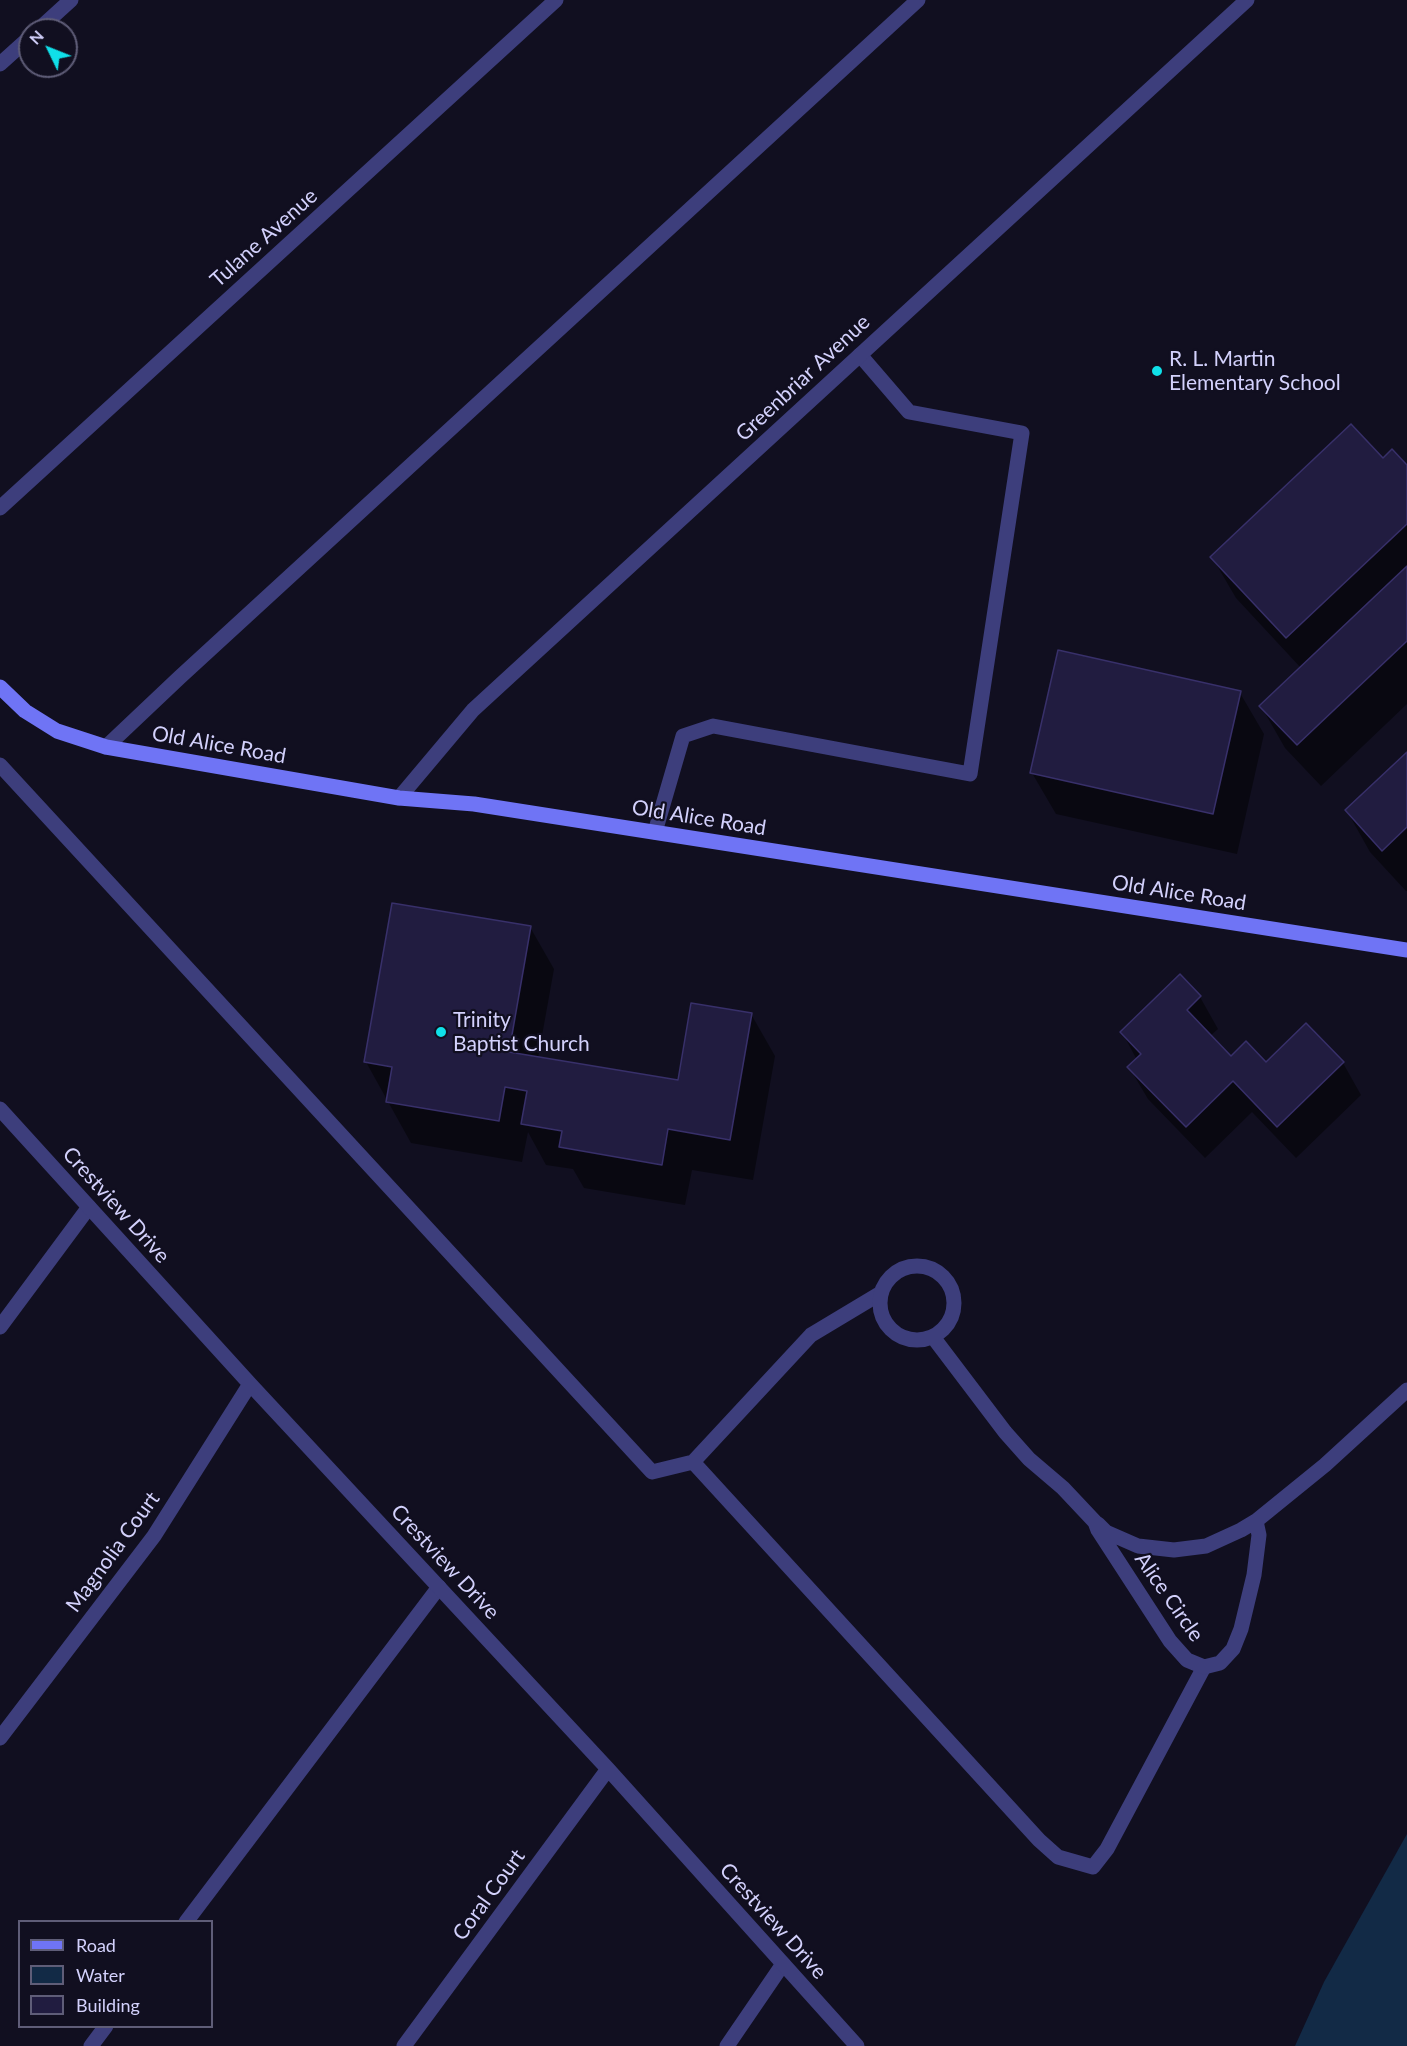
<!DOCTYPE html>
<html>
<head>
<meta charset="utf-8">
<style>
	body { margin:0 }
	#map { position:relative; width:1407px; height:2046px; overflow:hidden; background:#110f20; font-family:Lato,sans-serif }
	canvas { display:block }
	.legend { position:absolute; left:18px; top:1920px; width:195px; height:108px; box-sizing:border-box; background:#110f20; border:2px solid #5f5d78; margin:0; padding:8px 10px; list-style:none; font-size:18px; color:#d3d1fc }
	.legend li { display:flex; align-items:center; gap:12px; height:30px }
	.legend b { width:30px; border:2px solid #5f5d78 }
	.north { position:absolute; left:18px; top:18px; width:60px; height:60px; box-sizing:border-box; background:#110f20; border:2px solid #5f5d78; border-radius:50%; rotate:313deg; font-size:16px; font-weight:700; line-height:24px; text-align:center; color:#d3d1fc }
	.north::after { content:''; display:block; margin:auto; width:21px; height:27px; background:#10e0e9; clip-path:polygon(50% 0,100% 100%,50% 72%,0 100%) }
</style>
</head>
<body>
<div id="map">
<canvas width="1407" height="2046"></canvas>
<ul class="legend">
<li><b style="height:8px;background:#6f74f5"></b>Road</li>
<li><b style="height:16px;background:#122a46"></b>Water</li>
<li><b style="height:16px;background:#211c40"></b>Building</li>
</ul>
<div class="north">N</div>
</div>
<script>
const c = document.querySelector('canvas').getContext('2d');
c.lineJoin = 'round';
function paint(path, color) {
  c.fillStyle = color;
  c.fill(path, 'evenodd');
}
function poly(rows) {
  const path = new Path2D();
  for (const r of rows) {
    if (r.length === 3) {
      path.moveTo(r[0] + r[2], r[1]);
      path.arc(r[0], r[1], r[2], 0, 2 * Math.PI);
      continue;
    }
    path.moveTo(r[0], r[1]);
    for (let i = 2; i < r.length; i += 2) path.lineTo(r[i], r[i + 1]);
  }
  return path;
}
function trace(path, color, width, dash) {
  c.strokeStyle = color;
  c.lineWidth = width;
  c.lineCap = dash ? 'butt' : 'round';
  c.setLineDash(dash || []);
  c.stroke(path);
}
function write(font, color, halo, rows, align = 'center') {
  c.font = font + ' Lato,sans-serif';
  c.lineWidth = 4.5;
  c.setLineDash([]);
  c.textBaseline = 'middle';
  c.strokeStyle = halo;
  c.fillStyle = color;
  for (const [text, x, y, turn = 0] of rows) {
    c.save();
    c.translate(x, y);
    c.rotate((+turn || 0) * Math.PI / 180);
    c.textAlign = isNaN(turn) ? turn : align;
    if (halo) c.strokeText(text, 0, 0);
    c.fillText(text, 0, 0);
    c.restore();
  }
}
paint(poly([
	[1407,1834,1407,2046,1295,2046,1324,1982]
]), '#122a46');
paint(poly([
	[1383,461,1407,467,1407,704,1321,786,1285,748,1261,706,1301,668,1236,598,1212,557],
	[1240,693,1264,734,1237,854,1056,814,1032,773],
	[1407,754,1407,891,1406,891,1370,852,1347,811],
	[530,927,554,969,538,1058,679,1081,751,1014,775,1056,753,1180,692,1170,685,1205,584,1188,573,1169,546,1165,528,1132,522,1162,411,1143,366,1062],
	[1200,997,1218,1029,1210,1036,1231,1058,1266,1064,1343,1063,1361,1095,1296,1158,1252,1112,1205,1158,1148,1099,1129,1067,1137,1060,1122,1032]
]), '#0007');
const building = poly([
	[1351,424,1383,458,1392,449,1407,465,1407,524,1286,638,1210,557,1351,424],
	[1407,566,1407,641,1297,745,1259,706,1407,566],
	[1058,650,1241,691,1213,814,1030,773,1058,650],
	[1407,752,1407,827,1382,851,1345,810,1407,752],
	[392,903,531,926,509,1052,678,1080,691,1003,752,1013,730,1140,668,1129,662,1165,559,1147,562,1131,521,1124,527,1091,505,1087,499,1121,386,1102,392,1067,364,1062,392,903],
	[1180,974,1201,996,1187,1010,1231,1056,1246,1041,1266,1062,1306,1023,1344,1062,1277,1127,1233,1081,1186,1127,1127,1067,1141,1054,1120,1032,1180,974]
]);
paint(building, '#211c40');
trace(building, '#38306a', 1.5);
trace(poly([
	[38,30,71,0],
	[0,64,30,37],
	[106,747,180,677,918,0],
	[0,765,652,1472,693,1462,1039,1840,1058,1857,1093,1867,1107,1849,1204,1667],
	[655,832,683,736,713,726,970,774,1022,433,909,412,860,355],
	[0,1327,89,1207],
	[693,1462,811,1335,881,1293],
	[186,1922,439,1587],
	[91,2046,106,2026],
	[727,2046,783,1964]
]), '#3d3e7c', 15);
trace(poly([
	[0,508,556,0],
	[399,798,473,710,1247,0],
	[0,1109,250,1384,608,1769,857,2046],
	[917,1303,37],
	[933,1337,1005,1432,1029,1459,1063,1488,1095,1522,1098,1530,1170,1641,1187,1660,1204,1667,1220,1663,1233,1649,1241,1629,1254,1575,1259,1535,1256,1521,1325,1465,1407,1390],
	[1098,1524,1106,1532,1138,1546,1174,1550,1206,1546,1241,1530,1256,1521],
	[0,1738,154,1536,250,1384],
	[404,2046,608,1769]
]), '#3d3e7c', 15);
trace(poly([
	[0,687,25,711,57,731,106,747,399,798,474,804,1407,950]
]), '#6f74f5', 15);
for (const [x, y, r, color] of [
	[1157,371,6,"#10e0e9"],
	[441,1032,6,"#10e0e9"]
]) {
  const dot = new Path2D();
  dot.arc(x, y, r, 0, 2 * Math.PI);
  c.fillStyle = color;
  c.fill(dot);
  trace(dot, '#110f20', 2);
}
write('21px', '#d3d1fc', '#110f20', [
	["Tulane Avenue",264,238,-42],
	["Greenbriar Avenue",803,378,-43],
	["Old Alice Road",219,745,10],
	["Old Alice Road",699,818,9],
	["Old Alice Road",1179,893,9],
	["Crestview Drive",116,1205,48],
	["Magnolia Court",113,1552,-54],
	["Crestview Drive",445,1562,47],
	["Alice Circle",1169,1597,55],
	["Coral Court",489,1895,-54],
	["Crestview Drive",773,1921,48]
]);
write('21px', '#d3d1fc', '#110f20', [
	["R. L. Martin",1169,359],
	["Elementary School",1169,383],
	["Trinity",453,1020],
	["Baptist Church",453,1044]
], 'left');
</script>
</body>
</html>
